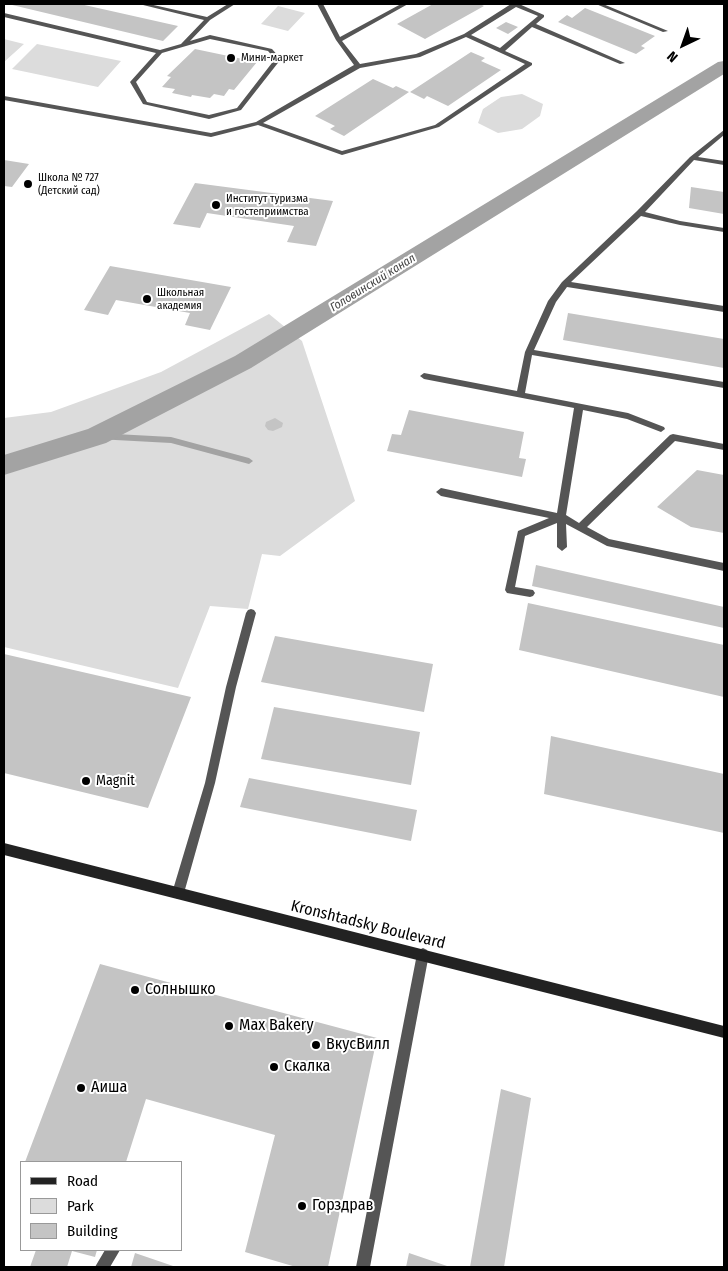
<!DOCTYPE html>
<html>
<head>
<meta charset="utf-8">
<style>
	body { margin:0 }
	#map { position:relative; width:728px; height:1271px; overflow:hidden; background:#fff; font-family:"Fira Sans Condensed",sans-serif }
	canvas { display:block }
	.frame { position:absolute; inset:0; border:5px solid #000; pointer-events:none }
	.legend { position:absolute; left:20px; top:1161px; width:162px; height:90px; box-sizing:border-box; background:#fff; border:1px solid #999; margin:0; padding:6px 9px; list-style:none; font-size:15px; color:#000 }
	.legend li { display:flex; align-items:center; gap:10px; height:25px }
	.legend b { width:25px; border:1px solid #999 }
	.north { position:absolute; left:658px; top:20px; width:50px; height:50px; -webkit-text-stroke:4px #fff; paint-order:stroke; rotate:222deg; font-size:14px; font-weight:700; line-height:20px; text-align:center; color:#000 }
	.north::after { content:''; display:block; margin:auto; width:18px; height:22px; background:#000; clip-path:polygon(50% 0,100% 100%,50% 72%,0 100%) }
</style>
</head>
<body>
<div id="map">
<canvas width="728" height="1271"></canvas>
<div class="frame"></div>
<ul class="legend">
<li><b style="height:6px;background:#222"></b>Road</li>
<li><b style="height:14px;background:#dcdcdc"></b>Park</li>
<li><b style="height:14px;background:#c4c4c4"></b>Building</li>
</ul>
<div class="north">N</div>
</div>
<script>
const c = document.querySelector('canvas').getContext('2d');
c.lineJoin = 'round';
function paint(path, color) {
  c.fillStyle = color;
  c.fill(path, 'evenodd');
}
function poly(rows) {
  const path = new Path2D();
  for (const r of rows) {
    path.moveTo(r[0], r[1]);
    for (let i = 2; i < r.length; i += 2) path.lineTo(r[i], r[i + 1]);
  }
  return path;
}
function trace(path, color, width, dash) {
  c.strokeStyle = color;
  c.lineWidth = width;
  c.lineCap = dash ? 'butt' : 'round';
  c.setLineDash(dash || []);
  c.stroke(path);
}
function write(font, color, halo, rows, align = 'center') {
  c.font = font + ' "Fira Sans Condensed",sans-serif';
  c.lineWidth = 4;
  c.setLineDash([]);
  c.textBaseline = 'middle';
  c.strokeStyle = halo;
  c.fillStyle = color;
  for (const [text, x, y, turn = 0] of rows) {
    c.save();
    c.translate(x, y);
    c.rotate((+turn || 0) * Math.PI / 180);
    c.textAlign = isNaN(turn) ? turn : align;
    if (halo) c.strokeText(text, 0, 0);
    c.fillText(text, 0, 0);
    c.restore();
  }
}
paint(poly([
	[278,6,305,13,288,31,261,24],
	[4,39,24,44,4,62],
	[37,44,121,61,98,87,12,69],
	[522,94,543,104,540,116,522,129,498,133,478,123,483,109,501,97],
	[269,314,302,341,355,501,280,556,262,554,248,609,210,606,178,688,4,647,4,418,51,412,161,372]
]), '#dcdcdc');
paint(poly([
	[97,433,171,437,249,458,253,461,249,464,171,443,97,439,93,436,97,433]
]), '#a3a3a3');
paint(poly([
	[724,61,724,74,251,368,106,443,4,475,4,455,88,429,235,356,718,62,724,61]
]), '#a3a3a3');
paint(poly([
	[8,4,80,4,178,26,163,41],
	[433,4,480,4,484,6,425,39,397,24],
	[585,8,655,36,641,46,645,48,636,54,558,22,567,15,572,18],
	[506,22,518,27,508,34,496,28],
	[195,49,257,62,234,90,229,89,224,96,214,94,210,98,192,95,191,97,172,93,175,89,162,87,171,77,167,76],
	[471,52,485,58,481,61,501,70,448,106,427,96,424,99,410,92],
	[373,79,393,88,396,86,409,92,344,136,330,129,335,126,315,116],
	[4,160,29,164,12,187,4,186],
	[195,183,333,201,316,246,287,242,294,226,207,213,200,228,173,224],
	[691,187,724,192,724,214,689,208],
	[110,266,231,287,210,330,185,325,190,313,116,300,108,315,84,310],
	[568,313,724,339,724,368,563,340],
	[409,410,524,432,519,458,526,459,522,477,387,451,392,434,401,435],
	[275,418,283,423,282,427,273,431,268,430,265,426,266,422],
	[697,470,724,475,724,533,691,527,657,507],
	[536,565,724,607,724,628,532,586],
	[528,603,724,645,724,697,519,650],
	[275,636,433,664,424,712,261,682],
	[4,654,191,697,148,808,4,773],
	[274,707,420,732,411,785,261,759],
	[551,736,724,774,724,833,544,794],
	[249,778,417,810,411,841,240,807],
	[100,964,377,1038,328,1267,296,1267,245,1252,275,1135,146,1099,126,1162,25,1162],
	[501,1089,531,1098,504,1267,470,1267],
	[36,1250,97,1250,95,1257,72,1251,67,1267,30,1267],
	[135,1253,176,1267,131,1267],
	[409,1253,450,1267,406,1267]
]), '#c4c4c4');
paint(poly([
	[139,4,149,4,207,17,228,4,235,4,210,20,190,41,210,35,272,49,281,59,241,110,209,119,143,104,130,82,156,53,4,17,4,13,160,50,181,44,204,20,139,4],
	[210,39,268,51,275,59,237,108,209,115,147,102,136,82,162,53,210,39],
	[317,4,323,4,340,37,401,4,408,4,342,41,360,64,416,54,464,34,511,4,519,4,544,15,544,17,536,24,625,63,620,64,532,27,505,51,532,63,532,65,439,127,342,155,258,125,211,137,4,100,4,96,211,133,256,122,354,65,336,40,317,4],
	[516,7,538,16,500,48,471,35,516,7],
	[466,37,525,64,435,125,342,151,263,123,360,68,420,57,466,37],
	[596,4,603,4,668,31,663,32,596,4],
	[724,130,724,135,698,157,724,161,724,165,694,160,645,212,680,221,724,228,724,232,680,225,641,216,571,282,724,306,724,312,567,287,556,302,534,350,724,382,724,388,532,355,525,393,628,413,664,427,665,429,661,432,627,419,583,410,566,515,579,523,670,435,673,434,724,444,724,450,675,441,587,527,609,539,724,563,724,571,607,546,566,524,567,547,562,551,557,547,557,523,525,536,515,587,533,590,535,593,533,596,530,597,507,593,505,590,518,531,549,518,441,496,436,492,441,488,557,513,574,408,424,379,420,376,424,373,517,391,525,352,548,301,562,282,637,211,690,157,724,130],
	[251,609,254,610,256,613,236,687,215,783,184,893,182,897,178,899,174,897,172,893,205,783,226,687,246,613,248,610,251,609],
	[423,948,427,950,429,954,370,1267,356,1267,417,954,419,950,423,948],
	[105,1250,120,1250,110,1267,95,1267,105,1250]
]), '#555');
paint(poly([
	[4,843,724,1026,724,1038,4,855,4,843]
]), '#222');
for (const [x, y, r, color] of [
	[231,58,5,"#000"],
	[28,184,5,"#000"],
	[216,205,5,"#000"],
	[147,299,5,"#000"],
	[86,781,5,"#000"],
	[135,990,5,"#000"],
	[229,1026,5,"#000"],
	[316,1045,5,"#000"],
	[274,1067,5,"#000"],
	[81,1088,5,"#000"],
	[302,1206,5,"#000"]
]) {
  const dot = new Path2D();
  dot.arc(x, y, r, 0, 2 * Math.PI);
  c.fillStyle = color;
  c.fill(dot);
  trace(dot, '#fff', 2);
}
write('11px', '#000', '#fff', [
	["Мини-маркет",241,58],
	["Школа № 727",38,178],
	["(Детский сад)",38,191],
	["Институт туризма",226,199],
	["и гостеприимства",226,212],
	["Школьная",157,293],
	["академия",157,306]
], 'left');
write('italic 12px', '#444', '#fff', [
	["Головинский канал",373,283,-32]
]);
write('14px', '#000', '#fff', [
	["Magnit",96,781]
], 'left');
write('16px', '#000', '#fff', [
	["Kronshtadsky Boulevard",368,925,14]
]);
write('16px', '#000', '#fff', [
	["Солнышко",145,990],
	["Max Bakery",239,1026],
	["ВкусВилл",326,1045],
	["Скалка",284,1067],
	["Аиша",91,1088],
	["Горздрав",312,1206]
], 'left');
</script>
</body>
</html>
